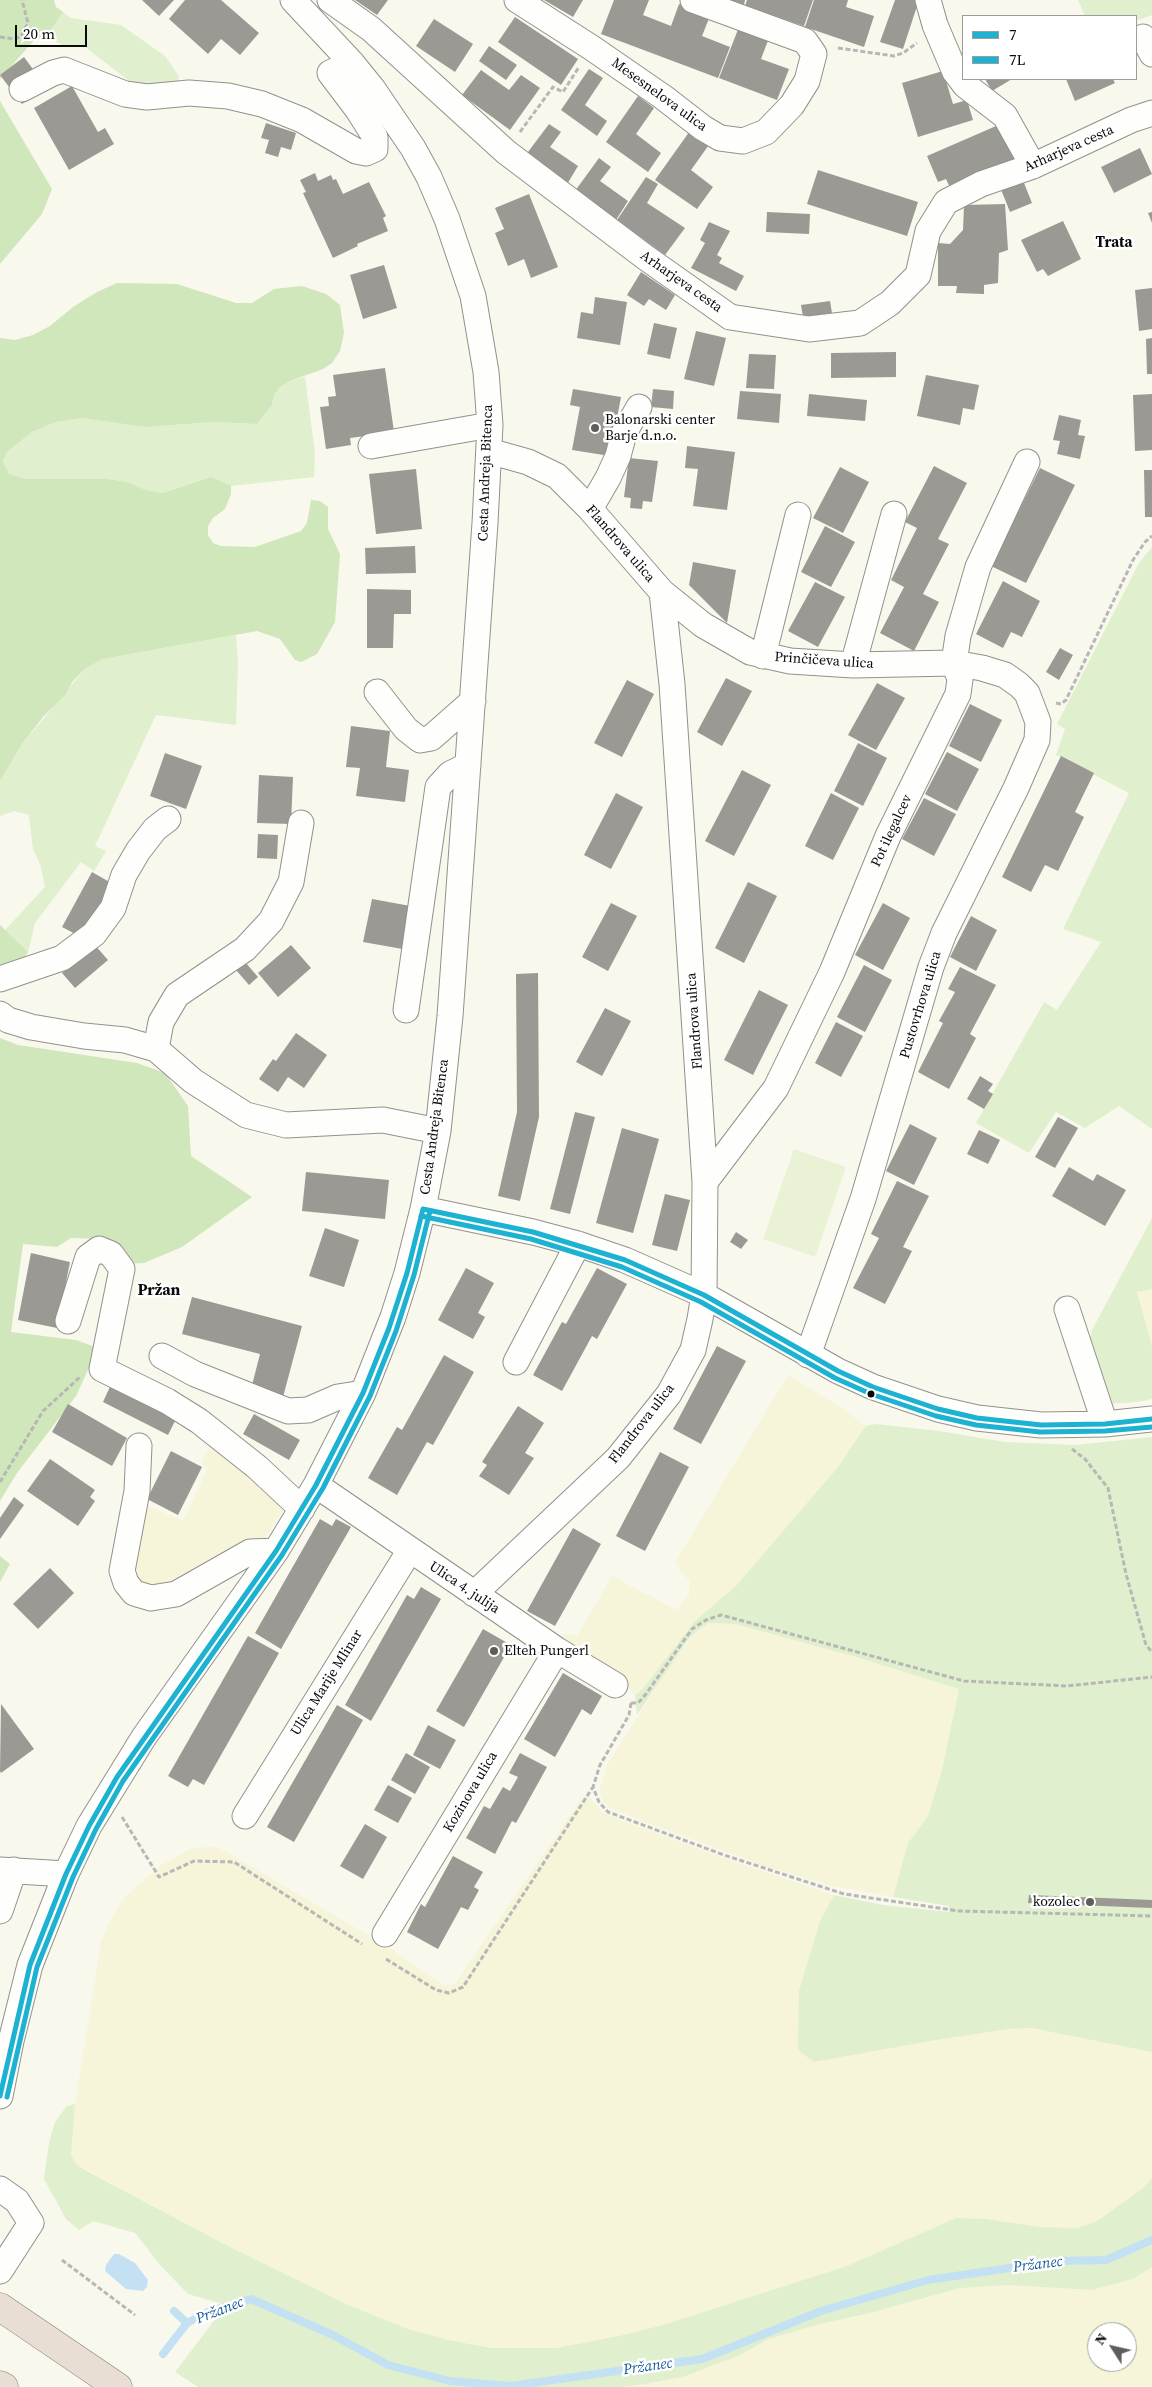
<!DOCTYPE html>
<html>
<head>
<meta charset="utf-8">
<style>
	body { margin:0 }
	#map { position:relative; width:1152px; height:2387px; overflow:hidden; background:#f9f8ed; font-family:"Source Serif 4",serif }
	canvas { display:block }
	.legend { position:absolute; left:962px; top:15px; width:175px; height:65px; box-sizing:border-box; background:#fff; border:1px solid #9d9d9d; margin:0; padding:6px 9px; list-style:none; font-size:15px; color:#0a0a0a }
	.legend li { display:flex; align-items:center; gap:10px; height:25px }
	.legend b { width:25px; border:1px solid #9d9d9d }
	.north { position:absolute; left:1087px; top:2322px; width:50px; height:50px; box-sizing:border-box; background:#fff; border:1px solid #9d9d9d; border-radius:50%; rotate:305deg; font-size:14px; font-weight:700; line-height:20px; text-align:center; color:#0a0a0a }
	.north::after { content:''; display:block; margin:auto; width:18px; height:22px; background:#5e5d59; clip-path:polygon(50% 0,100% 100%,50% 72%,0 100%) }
	.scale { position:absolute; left:15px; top:25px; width:72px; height:22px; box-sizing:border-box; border:2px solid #0a0a0a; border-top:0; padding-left:6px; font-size:15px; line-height:18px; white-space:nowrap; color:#0a0a0a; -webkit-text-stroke:4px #fff; paint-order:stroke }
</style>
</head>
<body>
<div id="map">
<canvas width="1152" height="2387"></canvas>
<ul class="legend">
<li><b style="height:6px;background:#1db1d2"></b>7</li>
<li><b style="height:6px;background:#1db1d2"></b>7L</li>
</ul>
<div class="north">N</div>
<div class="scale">20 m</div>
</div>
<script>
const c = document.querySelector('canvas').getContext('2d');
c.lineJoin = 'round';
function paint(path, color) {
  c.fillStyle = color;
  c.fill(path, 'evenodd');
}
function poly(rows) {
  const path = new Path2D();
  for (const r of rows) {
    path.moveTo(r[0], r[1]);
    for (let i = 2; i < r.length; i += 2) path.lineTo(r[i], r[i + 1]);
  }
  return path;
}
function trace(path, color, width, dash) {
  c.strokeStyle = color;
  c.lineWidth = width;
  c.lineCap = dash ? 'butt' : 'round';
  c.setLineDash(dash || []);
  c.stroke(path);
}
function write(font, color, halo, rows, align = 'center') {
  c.font = font + ' "Source Serif 4",serif';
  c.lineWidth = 5;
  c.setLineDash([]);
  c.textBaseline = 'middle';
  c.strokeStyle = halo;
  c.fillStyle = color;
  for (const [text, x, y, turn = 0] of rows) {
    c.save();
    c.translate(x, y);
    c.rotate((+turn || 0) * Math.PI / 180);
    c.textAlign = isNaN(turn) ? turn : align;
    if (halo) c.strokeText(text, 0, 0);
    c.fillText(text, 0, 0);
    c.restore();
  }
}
paint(poly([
	[1152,1289,1152,1346,1151,1347,1137,1292],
	[789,1375,843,1409,866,1426,856,1443,816,1494,736,1586,695,1621,642,1690,635,1695,629,1688,562,1645,565,1634,577,1636,612,1576,676,1610,689,1595,690,1582,675,1563,767,1409],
	[212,1442,286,1505,264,1541,154,1590,134,1581,142,1503,183,1521,208,1468,201,1463],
	[710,1623,735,1624,856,1657,959,1689,942,1770,928,1816,908,1843,893,1897,833,1886,764,1866,634,1818,610,1808,603,1801,599,1792,607,1765,677,1655,698,1630],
	[584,1795,591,1799,602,1812,620,1820,724,1858,834,1895,820,1921,930,2041,1009,2029,1031,2028,1152,2052,1152,2178,1142,2189,1097,2221,1077,2228,1040,2227,986,2219,956,2218,847,2266,663,2325,619,2336,556,2348,491,2348,448,2340,408,2329,348,2305,226,2245,76,2164,71,2156,75,2104,101,1943,110,1920,123,1899,160,1866,190,1849,216,1846,390,1948,443,1985,454,1985],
	[1152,2267,1152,2387,621,2387,683,2377,738,2356,769,2339,820,2324,870,2313,960,2288,1007,2285,1092,2290,1133,2279],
	[1097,2332,1127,2332,1127,2362,1097,2362]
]), '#f6f4d9');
paint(poly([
	[1078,0,1152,0,1152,15,1136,21,1136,16,1085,16],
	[63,12,71,18,121,25,165,56,179,76,177,85,141,90,85,47,63,45,46,37],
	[305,377,315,453,314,477,231,486,211,477,163,493,145,491,127,482,108,479,25,479,9,475,3,461,7,452,32,432,56,422,81,418,145,427,215,422,257,424,272,405,274,395,280,387,290,381],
	[1152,547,1152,1129,1119,1106,1085,1128,1056,1112,1029,1153,976,1123,1044,1002,1057,1010,1101,942,1063,929,1129,793,1056,755,1065,729,1057,724,1139,563],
	[236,635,238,664,236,725,156,715,95,846,106,851,94,871,81,862,35,923,28,952,5,930,45,887,40,864,33,849,29,815,14,811,0,816,0,781,22,744,86,668,103,659],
	[1152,1218,1152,1289,1137,1292,1152,1346,1152,1399,1138,1402,1106,1404,1088,1343,1092,1330],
	[876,1424,939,1431,1005,1442,1075,1445,1152,1437,1152,2052,1031,2028,1009,2029,930,2041,814,2062,798,2050,799,1991,820,1921,834,1895,883,1905,949,1912,949,1906,893,1897,908,1843,928,1816,942,1770,959,1689,856,1657,735,1624,709,1623,698,1630,687,1641,637,1715,635,1695,642,1690,695,1621,736,1586,838,1467,866,1426],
	[75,2104,71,2155,76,2164,85,2170,226,2245,348,2305,408,2329,448,2340,491,2348,556,2348,619,2336,663,2325,847,2266,956,2218,986,2219,1040,2227,1077,2228,1097,2221,1142,2189,1152,2178,1152,2267,1133,2279,1092,2290,1007,2285,960,2288,870,2313,820,2324,769,2339,738,2356,683,2377,638,2385,621,2387,198,2387,175,2372,226,2305,188,2294,161,2266,135,2233,93,2221,79,2230,66,2219,44,2179,49,2143,55,2122,67,2106]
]), '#e0efcd');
paint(poly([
	[0,0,54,0,56,7,63,12,46,37,36,38,0,79],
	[0,101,52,189,42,214,0,264],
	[117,283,177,284,236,303,252,303,274,289,302,286,326,294,340,305,344,333,340,351,332,363,323,369,290,381,280,387,274,395,272,405,257,424,215,422,145,427,81,418,56,422,32,432,7,452,3,461,9,474,25,479,108,479,127,482,145,490,163,493,211,477,231,486,231,494,225,509,213,518,208,526,208,535,213,543,221,546,255,547,301,531,307,523,311,500,320,501,328,507,328,529,340,554,335,622,317,654,301,662,295,660,280,639,257,631,103,659,86,668,73,681,65,695,43,717,22,744,0,781,0,338,15,340,33,335,50,326,73,307,97,292],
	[0,925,28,952,19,969,0,977],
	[0,1038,18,1045,137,1063,165,1073,188,1106,191,1156,252,1197,182,1247,144,1263,120,1264,97,1239,71,1238,57,1247,23,1244,11,1332,76,1340,98,1348,76,1396,17,1473,0,1501],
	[0,1556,10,1564,0,1582]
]), '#d0e6bb');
paint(poly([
	[794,1149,846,1167,815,1257,763,1239]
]), '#eaf2d6');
paint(poly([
	[114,2254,119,2254,135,2263,148,2280,147,2287,143,2291,126,2289,105,2271,106,2265]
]), '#c4e1f3');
trace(poly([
	[174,2311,187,2323],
	[163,2354,187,2323,210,2311,251,2299,333,2335,388,2365,450,2381,511,2386,702,2359,821,2311,928,2280,1057,2261,1106,2260,1152,2240]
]), '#c4e1f3', 8);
paint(poly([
	[142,0,174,0,159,16],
	[185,0,221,0,259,33,240,55,221,39,208,54,169,19],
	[355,0,388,0,377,15],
	[544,0,583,0,573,17],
	[614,0,649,0,643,15,671,26,679,4,710,16,702,36,730,47,718,78,601,34],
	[729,0,745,0,744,5],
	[747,0,813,0,804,26,745,6],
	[814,0,848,0,846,7,874,16,864,47,805,27],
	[895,0,919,0,903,49,880,42],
	[515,17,578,59,561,85,498,42],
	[434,19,473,44,455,72,416,46],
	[739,27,769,38,761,59,789,69,777,100,719,78],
	[489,46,517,65,506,80,479,61],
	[24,57,46,87,22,104,0,75],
	[589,69,603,78,585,105,607,121,597,136,561,110],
	[481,70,509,90,521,75,540,88,510,130,462,95],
	[943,71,953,104,967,100,973,120,918,137,902,83],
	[985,79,1012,79,992,91],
	[1066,79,1113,79,1115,83,1075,101],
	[72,86,98,132,105,128,114,144,69,170,34,108],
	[638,96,654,108,636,134,661,153,648,172,606,142],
	[266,123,296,133,291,150,281,147,278,157,265,153,269,140,261,138],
	[1003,123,1020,159,951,190,946,179,938,182,927,156],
	[549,124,561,132,550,147,578,166,566,186,525,156],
	[692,128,711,142,691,170,713,187,697,209,655,180],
	[1140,148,1152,174,1114,193,1101,167],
	[599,158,611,167,600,181,628,201,616,220,575,191],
	[818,170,918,202,907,236,807,204],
	[315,173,318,181,331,175,333,180,336,179,343,194,369,182,386,216,383,218,388,231,357,244,358,246,333,258,303,193,306,192,300,180],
	[646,177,658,184,647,203,685,228,665,255,617,220],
	[1022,178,1032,203,1010,212,1000,187],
	[529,194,558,267,531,278,524,259,508,266,495,233,504,229,495,208],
	[1005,204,1008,250,999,253,998,283,984,285,984,294,956,293,957,286,938,286,938,243,950,244,963,230,964,205],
	[767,212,810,214,809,234,766,232],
	[1152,212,1152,223,1148,213],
	[1063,221,1081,259,1048,276,1043,269,1037,272,1021,240],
	[709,222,730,231,717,255,722,258,719,263,744,276,736,291,691,268,705,243,700,240],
	[384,265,397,308,363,319,350,275],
	[641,272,675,295,666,310,649,299,644,306,627,295],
	[1152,288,1152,329,1139,331,1135,290],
	[595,297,627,302,620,345,577,338,581,312,593,314],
	[830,301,832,313,803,317,801,305],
	[654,323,677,328,670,359,647,354],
	[696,331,726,338,714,386,684,379],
	[1152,338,1152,374,1147,374,1146,339],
	[896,352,896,377,831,378,831,353],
	[749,354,776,355,774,389,746,388],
	[385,368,394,432,350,438,351,445,326,449,320,407,329,406,328,397,336,396,333,375],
	[926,375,979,385,974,410,963,408,960,425,917,416],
	[573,389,621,397,610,456,572,450,580,407,570,405],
	[653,389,674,391,673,409,651,407],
	[740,391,781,394,779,423,737,419],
	[809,394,867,400,865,421,807,416],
	[1152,394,1152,450,1135,451,1133,395],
	[1059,415,1081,420,1078,435,1085,436,1080,459,1057,454,1060,441,1053,440],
	[687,446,735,452,727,510,693,506,698,469,685,468],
	[629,458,658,461,652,502,643,501,642,509,630,508,631,498,624,497],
	[934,466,967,483,938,539,949,544,923,594,939,602,914,651,880,633,904,587,891,580,917,528,905,522],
	[840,467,869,482,843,533,813,518],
	[1040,468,1075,485,1026,583,991,566],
	[416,469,422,529,376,534,369,474],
	[1144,470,1152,470,1152,517,1145,517],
	[825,526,855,542,831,587,801,572],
	[415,546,416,573,366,574,365,548],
	[693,562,736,570,727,623,689,585],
	[1003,581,1040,601,1022,637,1011,632,1003,648,976,634],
	[815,582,845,597,818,647,788,631],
	[367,589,411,590,411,614,394,614,393,648,367,648],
	[1060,648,1073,655,1059,680,1046,672],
	[726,678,752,691,722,746,697,732],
	[627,680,654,694,622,757,594,743],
	[877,683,905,698,876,750,848,735],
	[970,704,1002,720,981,762,949,746],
	[351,726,390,731,386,767,409,770,405,802,356,796,360,768,346,767],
	[858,743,887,758,863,806,834,791],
	[947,752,979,769,957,811,925,794],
	[165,753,202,766,186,809,150,796],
	[1061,756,1094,773,1075,812,1084,817,1058,871,1045,865,1031,892,1002,877],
	[742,770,771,785,734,856,705,841],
	[259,775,293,777,291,824,257,823],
	[616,793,643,807,611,869,584,855],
	[831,793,859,808,833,860,805,846],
	[924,798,956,814,934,856,902,839],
	[258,834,278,835,277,859,257,858],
	[92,872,113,884,83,938,62,927],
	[748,882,777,896,744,963,715,948],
	[372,899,416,907,408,950,363,942],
	[611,903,637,916,608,971,582,957],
	[883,903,910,918,883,970,855,955],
	[971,916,997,930,976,971,950,957],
	[94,944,108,960,75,988,62,973],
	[291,945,311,968,278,997,258,973],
	[245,962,258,977,249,985,236,970],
	[864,965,892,980,865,1032,837,1017],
	[960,967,996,985,970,1034,976,1038,949,1089,918,1072,943,1023,939,1021,955,992,948,989],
	[538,973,539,1117,520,1201,498,1196,517,1112,516,974],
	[759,990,788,1005,753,1075,724,1060],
	[605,1008,631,1021,602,1076,576,1062],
	[836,1022,863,1036,841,1077,815,1063],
	[296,1033,327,1055,304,1088,288,1077,278,1092,259,1079,273,1059,276,1061],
	[980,1076,993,1084,988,1091,993,1094,984,1109,967,1099],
	[575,1112,595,1117,570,1214,550,1209],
	[1058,1117,1078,1128,1055,1168,1035,1157],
	[910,1124,937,1138,914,1185,886,1171],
	[622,1128,659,1139,633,1233,596,1223],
	[979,1130,1000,1140,988,1164,967,1154],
	[1069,1167,1093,1181,1097,1174,1126,1190,1105,1226,1052,1196],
	[306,1172,389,1180,385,1219,302,1211],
	[897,1181,929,1196,903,1247,912,1251,885,1304,853,1288,879,1238,871,1234],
	[665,1194,690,1200,677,1251,652,1245],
	[325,1228,359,1240,344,1287,309,1276],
	[736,1232,748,1240,741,1249,730,1242],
	[31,1253,70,1262,57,1328,18,1320],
	[466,1268,494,1283,478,1313,485,1317,473,1339,438,1320],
	[597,1268,627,1284,597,1339,592,1336,562,1391,533,1375,562,1322,566,1324],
	[192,1297,302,1326,283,1397,251,1389,260,1354,182,1334],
	[717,1346,746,1361,701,1444,673,1429],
	[444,1355,474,1372,433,1445,427,1442,397,1495,368,1478,397,1427,402,1430],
	[113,1380,179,1413,168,1435,103,1402],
	[68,1404,127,1438,112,1466,52,1432],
	[518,1406,544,1423,525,1453,534,1458,509,1495,479,1476,487,1465,482,1462],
	[254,1414,300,1440,289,1460,243,1434],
	[171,1451,202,1467,178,1515,147,1499],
	[660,1452,689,1467,645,1551,616,1536],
	[50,1459,95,1490,90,1497,95,1501,78,1526,27,1491],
	[14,1497,24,1505,0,1539,0,1518],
	[320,1519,332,1526,336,1519,351,1527,281,1649,255,1633],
	[573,1528,601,1544,555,1626,527,1611],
	[50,1568,74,1593,38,1629,13,1604],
	[421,1587,441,1599,371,1721,345,1705,407,1595,414,1599],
	[483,1629,511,1645,464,1727,436,1711],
	[248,1636,279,1653,204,1785,193,1779,188,1787,168,1776],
	[563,1673,602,1696,591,1715,582,1709,555,1757,524,1739],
	[1,1704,34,1749,1,1773,0,1771],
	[337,1705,363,1720,294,1842,267,1827],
	[428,1725,456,1740,440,1769,413,1755],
	[406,1753,430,1767,415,1794,391,1780],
	[520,1753,547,1767,516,1823,512,1821,495,1854,466,1838,484,1806,490,1809,503,1787,510,1791,518,1777,509,1773],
	[388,1785,412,1798,398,1823,374,1810],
	[365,1824,387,1837,363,1879,340,1866],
	[453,1856,483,1872,474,1887,479,1890,468,1910,461,1907,438,1949,407,1932,421,1904,425,1907],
	[1029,1895,1152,1900,1152,1908,1028,1903]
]), '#9b9994');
const minor = poly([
	[330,0,371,29,506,152,645,257,730,317,809,329,860,323,890,303,918,275,928,231,946,202,981,184,1033,166,1131,120,1152,113],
	[517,0,592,48,663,97,703,128,720,138,743,141,766,132,792,105,807,81,814,54,805,41,693,0],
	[928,0,935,25,955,72,965,85,1005,116,1033,166],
	[1143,37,1152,54],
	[22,89,53,73,64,70,125,94,147,97,189,93,228,96,262,104,302,120,356,151,366,153,375,149,375,137,358,110,330,73,352,63],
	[371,446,490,425],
	[489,451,528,462,557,476,590,509,662,592,703,625,750,652,790,661,853,665,954,663,982,668,1005,675,1019,685,1027,693,1038,722,1037,740,1016,788,944,933,931,967,863,1199,808,1355],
	[590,509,608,478,618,456,624,433,639,407],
	[763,656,798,515],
	[853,665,894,514],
	[377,692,406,729,420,740,431,738,473,701],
	[301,823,291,882,271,921,245,949,177,995,161,1022,156,1049,193,1081,246,1115,286,1125,383,1120,438,1131],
	[0,979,62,958,94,934,113,908,124,875,138,851,155,829,168,819],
	[406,1010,438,787,450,774,468,765],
	[0,1014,8,1020,31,1027,84,1036,125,1040,156,1049],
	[705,1182,776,1088,832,972,888,836,958,694,960,679,954,663,958,636,978,567,1027,462],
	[423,1209,533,1232,578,1244,625,1260,704,1295,838,1371,873,1387,938,1409,977,1418,1041,1425,1105,1424,1152,1419],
	[1067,1309,1105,1424],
	[68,1321,88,1257,99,1249,111,1254,122,1269,102,1369,167,1401,199,1421,257,1467,302,1509],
	[162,1356,195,1374,288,1411,308,1410,338,1397,363,1393],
	[516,1362,578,1244],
	[139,1446,137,1491,122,1571,126,1583,134,1593,151,1598,176,1594,250,1552,276,1551],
	[316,1485,557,1650,615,1685],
	[474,1594,618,1458,669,1394,693,1350,700,1319,704,1295,705,1182,672,684,662,592],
	[245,1816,410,1550],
	[0,1870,66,1874],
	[0,1911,14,1870],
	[385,1934,557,1650],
	[0,2096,11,2041,30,1965,66,1874,89,1826,144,1737,276,1551,316,1485,363,1393,393,1317,407,1273,423,1209,438,1131,450,1016,485,523,490,425,486,372,473,296,447,219,429,177,413,148,373,89,352,63,293,0],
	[0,2189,17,2201,31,2223,0,2271]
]);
const highway = poly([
	[0,2307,118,2387],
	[0,2385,4,2387]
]);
trace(minor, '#92918c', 27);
trace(highway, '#7f7e7a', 29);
trace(poly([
	[0,37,15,39,21,36,28,23,22,0],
	[838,48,894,56,903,53,917,43],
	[520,132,553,87,563,92,579,67],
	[1056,703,1061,704,1066,700,1133,560,1145,542,1152,536],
	[1072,1449,1085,1459,1108,1488,1126,1574,1146,1645,1152,1652],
	[0,1482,43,1411,80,1377],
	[631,1703,629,1715,600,1765,593,1787,599,1802,608,1812,724,1855,844,1894,959,1911,1152,1916],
	[631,1703,638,1703,646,1694,692,1629,706,1620,721,1615,964,1681,1067,1686,1152,1677],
	[122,1817,159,1877,194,1861,234,1862,362,1944],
	[386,1959,436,1990,449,1993,463,1987,593,1787],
	[62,2260,135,2315]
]), '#b7b7b5', 3, [5, 2.5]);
trace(minor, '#fefefc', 25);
trace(highway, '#e8ded4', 28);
trace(poly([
	[423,1209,533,1232,625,1260,704,1295,838,1371,873,1387,938,1409,977,1418,1041,1425,1105,1424,1152,1419],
	[0,2096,30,1965,66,1874,89,1826,117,1777,276,1551,316,1485,363,1393,389,1328,407,1273,423,1209]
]), '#1db1d2', 5);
trace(poly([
	[421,1216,531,1239,622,1267,701,1302,835,1378,871,1394,936,1416,976,1425,1040,1432,1105,1431,1152,1427],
	[7,2097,37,1967,73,1877,96,1829,123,1781,282,1555,323,1488,370,1396,396,1331,414,1275,430,1211]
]), '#1db1d2', 5);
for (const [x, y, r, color] of [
	[595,428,5,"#5e5d59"],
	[871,1394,4.5,"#0a0a0a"],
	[494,1651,5,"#5e5d59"],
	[1090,1902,5,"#5e5d59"]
]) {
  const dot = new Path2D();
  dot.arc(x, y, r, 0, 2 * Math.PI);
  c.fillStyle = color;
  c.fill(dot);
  trace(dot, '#fff', 2);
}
write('14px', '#0a0a0a', '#fff', [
	["Mesesnelova ulica",659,95,36],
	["Arharjeva cesta",1069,149,-24],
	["Arharjeva cesta",681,282,35],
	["Cesta Andreja Bitenca",486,473,-88],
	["Flandrova ulica",620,544,49],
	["Prinčičeva ulica",824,661,4],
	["Pot ilegalcev",892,831,-65],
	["Pustovrhova ulica",921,1005,-73],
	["Flandrova ulica",695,1021,-94],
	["Cesta Andreja Bitenca",435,1127,-82],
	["Flandrova ulica",642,1424,-52],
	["Ulica 4. julija",464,1588,34],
	["Ulica Marije Mlinar",327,1683,-58],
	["Kozinova ulica",471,1792,-59]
]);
write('14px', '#0a0a0a', '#fff', [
	["Balonarski center",605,420],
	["Barje d.n.o.",605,436],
	["Elteh Pungerl",504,1651],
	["kozolec",1080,1902,"right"]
], 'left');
write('bold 15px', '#0a0a0a', '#fff', [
	["Trata",1114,243]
]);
write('italic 15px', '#175a98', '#fff', [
	["Pržanec",1038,2265,-7],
	["Pržanec",220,2311,-21],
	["Pržanec",648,2367,-8]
]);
write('bold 16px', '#0a0a0a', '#fff', [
	["Pržan",159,1291]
]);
</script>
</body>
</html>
